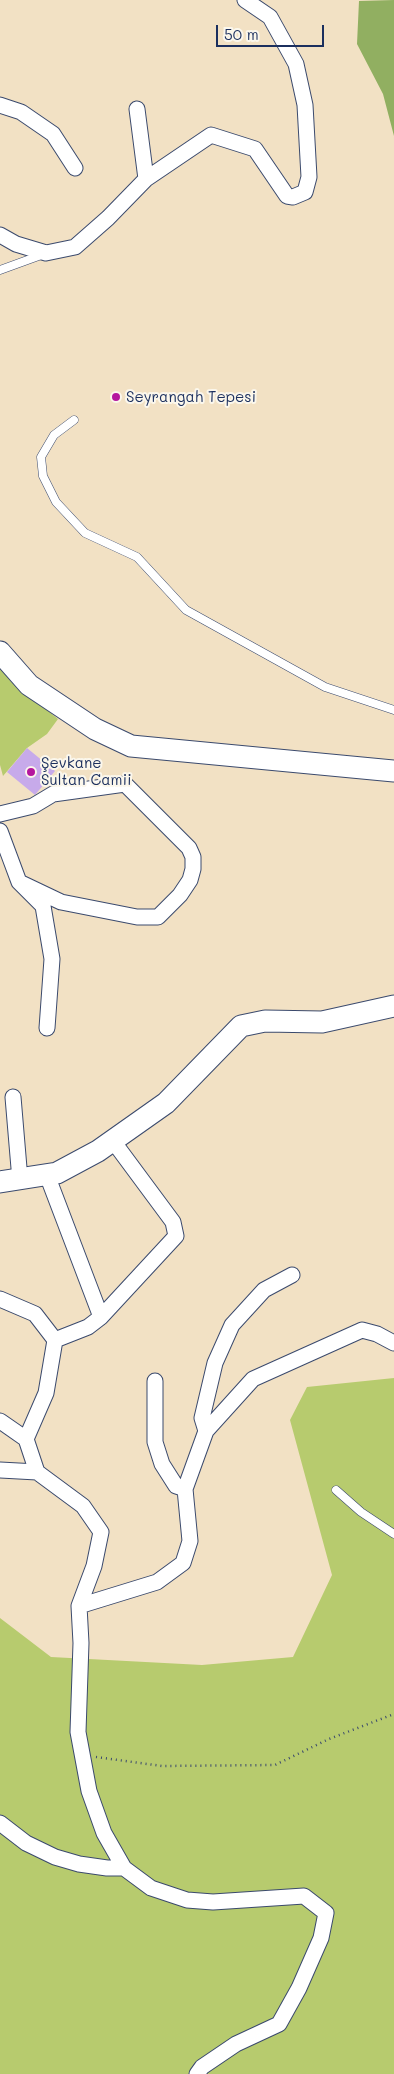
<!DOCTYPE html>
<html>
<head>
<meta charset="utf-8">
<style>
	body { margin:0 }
	#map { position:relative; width:394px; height:2074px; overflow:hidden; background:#f2e1c4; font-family:Mali,sans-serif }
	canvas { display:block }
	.scale { position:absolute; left:216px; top:25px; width:108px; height:22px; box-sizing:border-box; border:2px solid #1b2f5e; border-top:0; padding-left:6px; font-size:15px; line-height:18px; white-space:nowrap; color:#1b2f5e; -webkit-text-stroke:4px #fbf7ec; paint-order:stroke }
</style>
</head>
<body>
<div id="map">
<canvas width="394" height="2074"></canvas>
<div class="scale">50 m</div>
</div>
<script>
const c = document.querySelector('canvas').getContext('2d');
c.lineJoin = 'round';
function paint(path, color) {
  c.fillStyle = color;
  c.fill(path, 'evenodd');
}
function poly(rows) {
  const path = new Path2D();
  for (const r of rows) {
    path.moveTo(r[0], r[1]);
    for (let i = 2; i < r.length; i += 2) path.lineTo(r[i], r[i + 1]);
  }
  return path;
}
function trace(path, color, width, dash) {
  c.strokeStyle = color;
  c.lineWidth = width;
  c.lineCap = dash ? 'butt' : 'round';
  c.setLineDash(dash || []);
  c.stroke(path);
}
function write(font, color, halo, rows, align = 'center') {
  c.font = font + ' Mali,sans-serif';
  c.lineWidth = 4;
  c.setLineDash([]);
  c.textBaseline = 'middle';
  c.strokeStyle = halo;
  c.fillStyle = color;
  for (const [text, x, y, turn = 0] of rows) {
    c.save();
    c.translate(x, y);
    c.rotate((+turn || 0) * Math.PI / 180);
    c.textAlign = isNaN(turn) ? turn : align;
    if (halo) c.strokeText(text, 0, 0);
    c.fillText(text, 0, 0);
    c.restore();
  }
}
paint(poly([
	[0,669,26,693,58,719,47,734,27,748,3,776,0,765],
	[394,1378,394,2074,0,2074,0,1618,51,1657,202,1665,293,1657,332,1575,290,1420,307,1387]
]), '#b7cb6e');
paint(poly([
	[394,0,394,136,383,94,357,44,359,1]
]), '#91af61');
paint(poly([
	[27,748,55,771,35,795,7,772]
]), '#c7aaea');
const lane = poly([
	[0,270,44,254],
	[74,420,54,435,41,457,43,476,56,502,85,533,137,557,186,610,325,687,394,710],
	[336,1490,361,1512,394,1534]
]);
const street = poly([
	[0,105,21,112,53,134,75,168],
	[137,109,146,179],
	[0,235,16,244,46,253,75,247,108,218,146,179,211,135,255,149,287,196,293,197,305,192,309,177,305,105,296,64,270,17,245,0],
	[0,814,33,806,53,794,125,784,189,848,193,857,193,869,190,880,180,895,158,917,137,917,61,902,19,882],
	[0,831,19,882,43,906,52,959,47,1028],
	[13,1097,20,1180],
	[47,1175,101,1317],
	[0,1299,35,1314,55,1340,46,1393,26,1439],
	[55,1340,88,1327,101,1317,176,1236,173,1222,113,1141],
	[155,1381,155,1442,162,1464,176,1486,185,1489],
	[0,1421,26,1439,37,1472,83,1506,101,1532,94,1566,79,1606,81,1643,78,1732,89,1791,104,1833,124,1868,151,1888,187,1900,213,1902,304,1896,326,1913,321,1938,299,1988,279,2024,236,2044,202,2067,197,2074],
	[206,1431,202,1418,215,1363,232,1325,264,1290,292,1275],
	[0,1470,37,1472],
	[79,1606,157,1582,183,1563,190,1541,185,1489,206,1431,253,1379,362,1330,377,1334,394,1343],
	[0,1823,26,1843,55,1857,79,1864,107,1868,124,1868]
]);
const secondary = poly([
	[0,652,29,685,95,729,131,746,394,771],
	[0,1182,57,1173,98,1151,166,1103,241,1026,265,1021,322,1022,394,1006]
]);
trace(lane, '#3b4a6d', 9);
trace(street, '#3b4a6d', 17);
trace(secondary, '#3b4a6d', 23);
trace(poly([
	[96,1757,162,1766,275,1765,329,1739,394,1714]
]), '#3b4a6d', 2.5, [1, 4]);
trace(lane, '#fff', 8);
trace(street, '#fff', 15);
trace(secondary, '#fff', 21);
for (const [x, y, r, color] of [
	[116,397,5,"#b5179e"],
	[31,772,5,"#b5179e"]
]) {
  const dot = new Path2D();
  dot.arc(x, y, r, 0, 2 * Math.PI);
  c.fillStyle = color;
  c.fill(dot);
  trace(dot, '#fbf7ec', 2);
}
write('15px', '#1b2f5e', '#fbf7ec', [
	["Seyrangah Tepesi",126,397],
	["Şevkane",41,763],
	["Sultan Camii",41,780]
], 'left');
</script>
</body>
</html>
